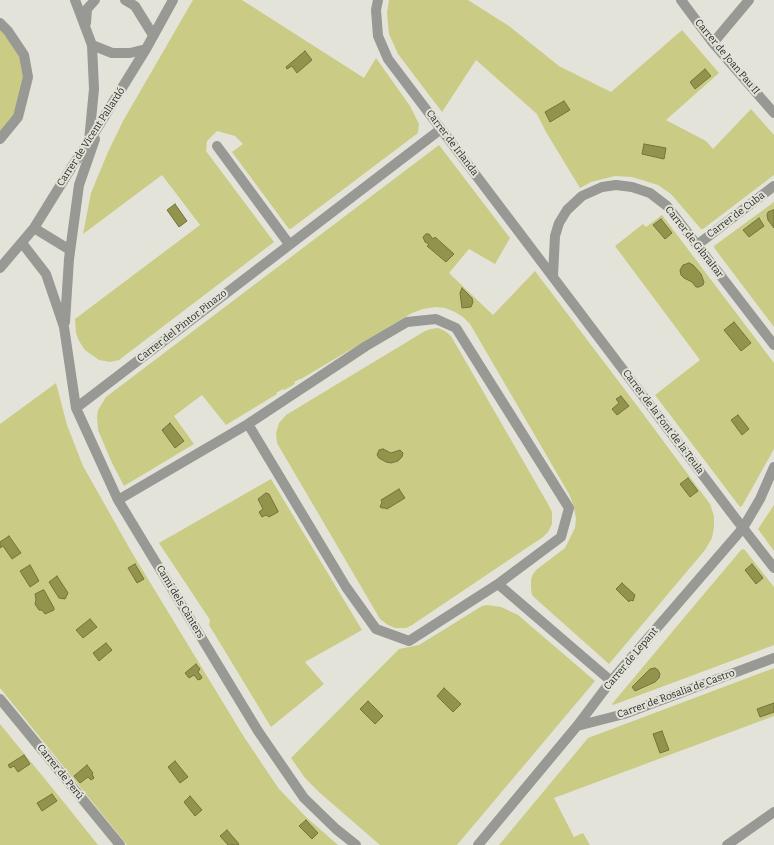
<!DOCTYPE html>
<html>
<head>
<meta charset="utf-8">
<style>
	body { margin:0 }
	canvas { display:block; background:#e3e3d9 }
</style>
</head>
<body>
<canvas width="774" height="845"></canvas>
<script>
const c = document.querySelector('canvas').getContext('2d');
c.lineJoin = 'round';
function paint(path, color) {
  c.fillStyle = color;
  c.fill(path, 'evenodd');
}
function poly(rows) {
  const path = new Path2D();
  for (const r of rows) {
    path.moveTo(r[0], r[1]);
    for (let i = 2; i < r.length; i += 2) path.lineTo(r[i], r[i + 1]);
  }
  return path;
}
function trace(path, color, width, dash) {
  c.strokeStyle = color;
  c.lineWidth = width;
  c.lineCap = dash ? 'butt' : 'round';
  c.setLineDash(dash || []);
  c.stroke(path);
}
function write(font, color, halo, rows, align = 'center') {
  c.font = font + ' Bitter,serif';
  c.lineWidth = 4;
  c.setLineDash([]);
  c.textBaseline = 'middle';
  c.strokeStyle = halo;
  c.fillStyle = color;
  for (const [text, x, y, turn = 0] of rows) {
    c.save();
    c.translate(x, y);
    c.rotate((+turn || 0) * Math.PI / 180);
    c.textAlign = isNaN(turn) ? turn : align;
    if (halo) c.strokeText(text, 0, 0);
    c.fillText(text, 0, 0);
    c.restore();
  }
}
paint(poly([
	[193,0,242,0,364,78,376,58,410,106,419,124,418,133,292,228,289,229,232,152,243,144,235,136,217,131,207,141,206,151,274,242,119,360,110,362,99,360,85,350,79,341,76,333,75,319,200,225,162,175,83,234,91,193,108,152,123,121],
	[389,0,468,0,509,26,559,66,611,92,682,30,719,73,666,120,706,141,713,149,751,109,774,135,774,175,703,229,701,229,671,194,658,185,632,177,615,176,591,182,580,188,546,132,537,114,476,60,442,112,398,54,389,34,387,13],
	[0,26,20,57,25,78,15,114,0,133],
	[439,145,510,238,495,264,469,249,449,273,493,315,535,271,638,407,710,504,714,516,714,527,712,538,705,550,609,664,536,599,532,595,531,589,531,579,533,574,536,570,565,548,575,528,576,518,573,504,569,494,470,324,463,317,455,312,445,308,436,307,423,309,412,313,301,379,300,379,294,382,295,384,284,390,283,389,276,393,277,394,226,425,202,395,174,416,194,444,124,486,112,463,98,430,97,417,98,410,106,397],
	[774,202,774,327,715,249,714,246],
	[662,215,774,363,774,449,742,506,740,507,655,395,700,360,615,246,643,224,646,227],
	[438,328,445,331,451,336,548,504,552,512,552,524,548,532,543,537,412,625,406,628,395,628,388,625,380,619,277,443,276,433,279,423,286,415,425,331,431,329],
	[56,383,67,425,83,466,131,551,244,737,279,789,306,817,338,845,127,845,0,688,0,424],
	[271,479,362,630,305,662,324,684,271,727,209,625,210,620,159,543],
	[774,505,774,551,758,529],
	[744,549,774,587,774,645,613,705,612,704,693,607,741,550],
	[487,605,501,607,518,615,595,681,457,845,380,845,320,793,305,778,291,758,399,649,419,645,482,606],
	[774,668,774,716,554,798,574,837,583,833,590,845,499,845,588,738],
	[0,724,62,800,98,845,0,845]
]), '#cacc85');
const water = poly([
	[305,51,312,60,297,73,292,66,287,69,286,67,305,51],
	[705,69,711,76,695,89,690,82,705,69],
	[564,101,570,110,550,122,545,112,564,101],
	[644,144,666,148,664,159,642,154,644,144],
	[175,204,187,221,179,227,167,210,175,204],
	[773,210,774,210,774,228,768,220,767,215,768,212,773,210],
	[759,218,764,226,749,237,743,230,759,218],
	[661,219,672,233,665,239,653,225,661,219],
	[426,234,429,234,433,239,435,237,454,254,446,262,427,246,429,244,425,242,423,237,426,234],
	[689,263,693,265,701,274,704,282,703,285,699,287,696,287,692,282,684,278,681,275,680,270,683,265,689,263],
	[462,288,472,298,473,302,471,307,462,308,460,293,462,288],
	[734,322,751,343,741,351,724,330,734,322],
	[621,396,629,406,617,415,612,409,619,403,616,399,621,396],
	[738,415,749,429,742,435,731,420,738,415],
	[170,423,184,441,175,448,162,430,170,423],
	[383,449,391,453,400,450,403,453,402,457,398,461,391,463,386,462,379,458,377,455,379,450,383,449],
	[688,478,698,491,690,497,680,484,688,478],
	[399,489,405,498,387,509,385,508,382,508,380,507,382,502,381,500,399,489],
	[266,493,269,494,278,511,278,512,269,517,266,515,262,517,259,512,263,509,258,499,266,493],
	[9,536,21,553,12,559,3,546,0,548,0,542,9,536],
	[135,564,144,579,137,583,128,568,135,564],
	[752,564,763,578,756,584,745,570,752,564],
	[30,565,39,581,30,587,20,571,30,565],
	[57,576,68,593,65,599,59,598,49,582,57,576],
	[622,583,635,595,633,601,630,600,629,602,616,589,622,583],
	[43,590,44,590,54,608,54,610,45,614,42,610,39,610,35,604,36,600,35,594,43,590],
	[90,619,97,627,83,638,76,630,90,619],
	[106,643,112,650,99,661,93,653,106,643],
	[196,664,200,669,198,672,202,677,201,679,198,680,194,675,189,678,185,673,196,664],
	[655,668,658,670,660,674,659,678,655,682,635,691,632,687,650,669,655,668],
	[444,688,461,704,453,712,437,696,444,688],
	[368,701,383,716,375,724,360,709,368,701],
	[774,703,774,712,760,717,757,709,774,703],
	[662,731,669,750,660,753,653,734,662,731],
	[24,755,30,764,18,772,14,766,10,768,8,765,24,755],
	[175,761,188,777,180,783,168,767,175,761],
	[87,765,93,773,92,774,94,778,91,780,88,777,80,783,74,776,87,765],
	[52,794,57,801,42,811,37,803,52,794],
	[190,796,202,810,195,816,184,802,190,796],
	[306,820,318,833,312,839,299,826,306,820],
	[227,830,239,844,238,845,228,845,220,836,227,830]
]);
paint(water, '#93944c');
trace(water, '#737441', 1);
trace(poly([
	[75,0,92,45,94,89,89,141],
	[125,0,135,6,153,35],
	[378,0,376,10,378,36,388,59,736,519,774,568],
	[681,0,713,43,774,113],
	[0,23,8,31,24,55,28,77,18,117,0,139],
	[86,23,87,9,95,0],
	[713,43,749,0],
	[92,45,112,53,130,53,146,49],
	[217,146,289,244],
	[34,228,70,250],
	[22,243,46,274,64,327,76,408,118,500,258,731,304,798,336,829,356,845],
	[697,245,774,186],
	[0,268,34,228,73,165,88,143,146,49,173,0],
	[553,276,555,236,559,223,567,210,582,196,602,187,616,185,632,187,650,193,667,206,774,345],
	[65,322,69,259,79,185,95,139],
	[76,408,441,129],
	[248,424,346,587,376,629,409,641,498,584],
	[118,500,248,424,366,346,407,322,436,319,456,328,569,508,561,537,498,584,611,681],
	[0,699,120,845],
	[577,726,624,714,774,658],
	[478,845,577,726,611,681,743,528,760,499,774,467],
	[727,845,774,812]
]), '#989894', 10);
write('10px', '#292926', '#e3e3d9', [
	["Carrer de Joan Pau II",727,57,50],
	["Carrer de Vicent Pallardó",91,137,-57],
	["Carrer de Irlanda",452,143,53],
	["Carrer de Cuba",736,215,-37],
	["Carrer de Gibraltar",694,242,52],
	["Carrer del Pintor Pinazo",182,326,-38],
	["Carrer de la Font de la Teula",663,422,53],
	["Camí dels Cànters",180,602,59],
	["Carrer de Lepant",631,659,-50],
	["Carrer de Rosalia de Castro",676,694,-20],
	["Carrer de Perú",60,772,51]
]);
</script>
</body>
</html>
